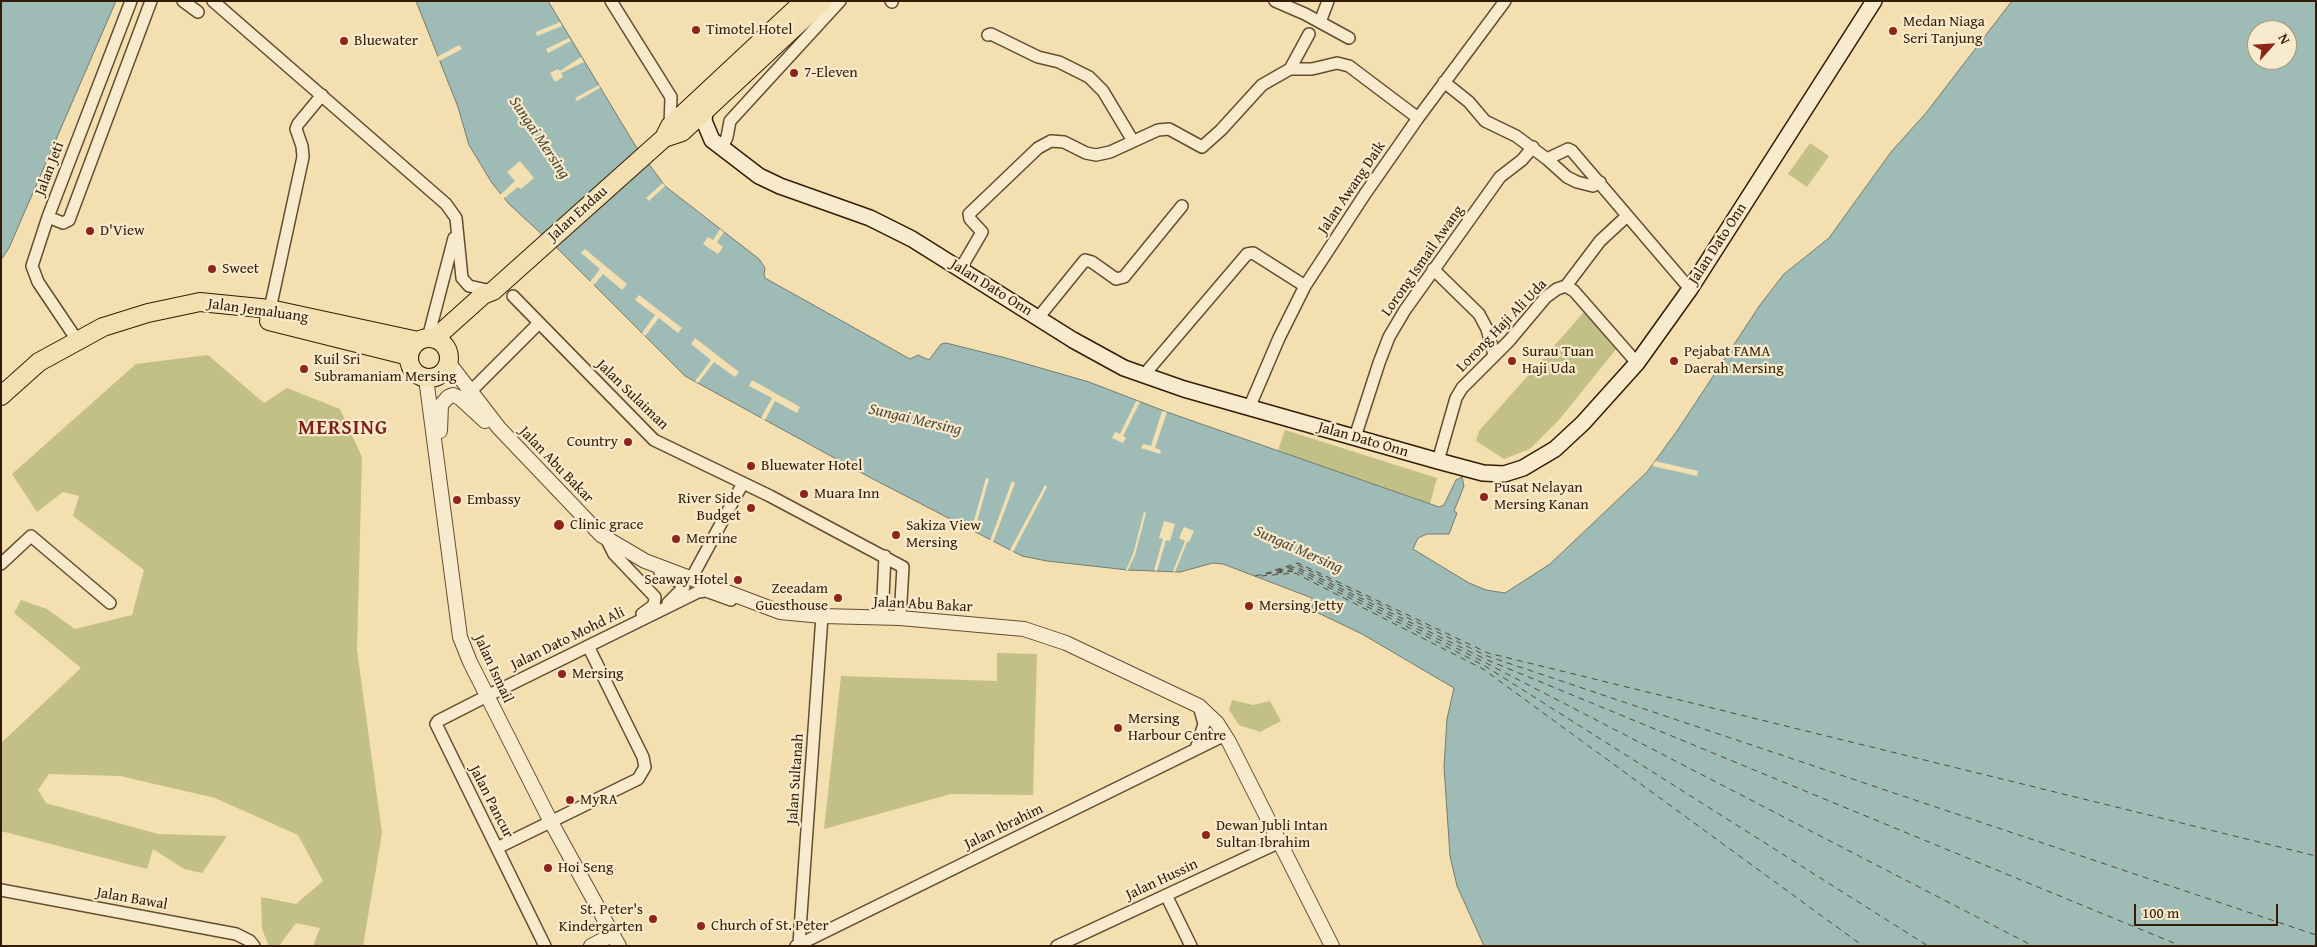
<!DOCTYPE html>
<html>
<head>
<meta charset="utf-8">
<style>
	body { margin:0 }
	#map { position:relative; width:2317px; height:947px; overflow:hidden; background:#f4dfb1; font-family:"Gentium Book Plus",serif }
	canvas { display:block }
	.frame { position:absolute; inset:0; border:2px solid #331c05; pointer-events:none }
	.north { position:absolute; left:2247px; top:20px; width:50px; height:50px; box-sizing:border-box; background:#f8eacc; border:1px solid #a9987c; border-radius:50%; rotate:64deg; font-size:14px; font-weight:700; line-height:20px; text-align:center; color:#331c05 }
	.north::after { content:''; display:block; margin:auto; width:18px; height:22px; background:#8f2418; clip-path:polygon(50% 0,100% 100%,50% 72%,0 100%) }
	.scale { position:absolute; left:2134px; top:904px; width:144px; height:22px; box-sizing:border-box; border:2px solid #331c05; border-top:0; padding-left:6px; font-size:15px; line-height:18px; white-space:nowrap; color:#331c05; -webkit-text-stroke:4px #f8eacc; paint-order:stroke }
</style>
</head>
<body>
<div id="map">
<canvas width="2317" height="947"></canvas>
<div class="frame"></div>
<div class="north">N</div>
<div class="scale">100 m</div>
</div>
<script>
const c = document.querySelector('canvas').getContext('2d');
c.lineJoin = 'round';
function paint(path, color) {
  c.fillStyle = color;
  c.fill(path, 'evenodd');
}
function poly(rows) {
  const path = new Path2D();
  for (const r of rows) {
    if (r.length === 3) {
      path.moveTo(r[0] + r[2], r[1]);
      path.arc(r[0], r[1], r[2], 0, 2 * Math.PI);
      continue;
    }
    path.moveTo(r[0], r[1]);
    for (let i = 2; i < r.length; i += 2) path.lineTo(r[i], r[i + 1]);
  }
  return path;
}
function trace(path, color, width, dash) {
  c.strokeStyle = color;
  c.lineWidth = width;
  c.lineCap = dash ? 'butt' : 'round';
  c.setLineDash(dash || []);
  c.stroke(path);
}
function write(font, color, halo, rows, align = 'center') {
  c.font = font + ' "Gentium Book Plus",serif';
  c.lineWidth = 4.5;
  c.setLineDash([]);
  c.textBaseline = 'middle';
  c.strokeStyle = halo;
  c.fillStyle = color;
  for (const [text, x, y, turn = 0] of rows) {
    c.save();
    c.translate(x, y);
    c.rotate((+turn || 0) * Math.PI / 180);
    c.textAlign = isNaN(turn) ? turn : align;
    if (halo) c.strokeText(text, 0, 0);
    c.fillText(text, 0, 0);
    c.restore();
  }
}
paint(poly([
	[1810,143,1829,156,1807,187,1788,174],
	[1584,312,1617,348,1559,420,1530,449,1504,459,1476,441,1479,431],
	[208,355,264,403,287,388,340,409,362,457,357,650,382,833,363,946,313,946,320,928,296,923,279,946,269,946,262,929,261,897,296,904,323,881,298,835,215,798,120,776,49,774,38,790,46,803,158,834,227,836,202,873,184,869,153,849,147,869,1,831,1,743,81,668,14,613,21,600,47,609,75,629,132,615,144,570,73,516,79,496,63,492,37,512,12,474,136,364],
	[1285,430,1437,478,1430,504,1297,458,1278,450],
	[997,653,1037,654,1033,795,951,794,824,829,841,676,997,681],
	[1232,700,1253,705,1270,701,1281,721,1260,732,1239,725,1229,710]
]), '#c2c087');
const water = poly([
	[1,1,116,1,9,248,1,260,1,1],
	[416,1,548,1,635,145,665,186,759,259,765,268,764,274,765,278,910,359,918,355,929,360,941,344,946,343,1006,358,1089,382,1167,412,1439,507,1444,505,1456,480,1462,477,1464,486,1454,511,1457,513,1449,534,1427,534,1418,538,1413,549,1469,583,1486,590,1505,593,1550,564,1647,472,1677,431,1760,305,1784,274,1829,238,1891,152,1926,113,2012,1,2316,1,2316,946,1484,946,1457,886,1450,856,1444,767,1447,719,1454,688,1362,634,1312,610,1312,598,1223,564,1213,563,1180,572,1128,570,1047,561,1022,556,871,478,685,376,559,250,509,204,492,183,469,145,458,107,416,1],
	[2257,30,2287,30,2287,60,2257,60,2257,30]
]);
paint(water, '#9ebbb5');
trace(water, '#737b6f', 1);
paint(poly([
	[560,22,562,26,537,36,536,32],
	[569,38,571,41,548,53,546,49],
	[459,45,462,49,439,61,437,57],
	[581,57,584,62,561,73,563,77,555,82,550,73,558,69,560,71],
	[599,85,600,88,577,101,575,98],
	[520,161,534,178,521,189,518,187,502,200,499,196,515,181,507,172],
	[663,183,665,186,649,201,646,198],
	[720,229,724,232,717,242,723,247,718,254,703,244,708,237,713,240],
	[585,249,627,284,622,290,603,274,594,285,590,282,600,269,581,253],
	[639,295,682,328,678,333,659,318,645,336,642,333,655,315,635,300],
	[695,338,739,372,735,377,714,362,698,383,695,381,711,360,691,344],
	[752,380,800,407,797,413,775,401,765,420,761,418,772,398,749,386],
	[1136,401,1140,402,1123,436,1126,438,1123,443,1112,438,1115,432,1120,434],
	[1162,411,1167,412,1155,448,1161,450,1160,454,1141,448,1143,444,1151,446],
	[1655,461,1698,471,1697,476,1652,466],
	[986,478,989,479,974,532,971,531],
	[1012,481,1015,483,993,542,990,541],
	[1045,485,1047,487,1013,552,1010,550],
	[1144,512,1146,513,1135,555,1128,570,1126,570,1133,554],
	[1164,521,1175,524,1170,541,1166,540,1157,571,1154,570,1163,539,1159,538],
	[1184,527,1194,531,1189,542,1187,542,1175,572,1173,571,1185,541,1179,538]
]), '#f4dfb1');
trace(poly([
	[1275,570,1298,563,1488,653,2316,856],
	[1278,571,1297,567,1485,659,2181,946],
	[1276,573,1296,571,1485,666,1928,946],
	[1266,574,1297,569,1486,663,2033,946],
	[1255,576,1298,565,1487,656,2316,935],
	[1261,576,1295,573,1483,669,1863,946]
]), '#534c3a', 1, [6, 5]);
const minor = poly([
	[183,1,198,12],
	[213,1,446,204,456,218,462,278,469,286,491,291],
	[611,1,671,97,670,126],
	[891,1,892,2],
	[1275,1,1305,14,1349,38],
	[1320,22,1328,1],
	[988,35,991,34,1038,57,1059,62,1089,77,1103,91,1133,141],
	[1290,69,1309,34],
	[1444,82,1469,102,1485,121,1516,136,1547,159,1568,149,1572,151,1690,289],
	[722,148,727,137,730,121,840,1],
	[1547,159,1567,177,1577,182,1593,186,1600,182],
	[48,217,63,223,69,220,151,1],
	[961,268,982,232,970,219,969,214,1038,148,1051,141,1064,142,1086,153,1096,155,1110,152,1158,130,1169,129,1202,147,1221,130,1262,85,1290,69,1312,69,1337,63,1349,66,1418,118],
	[1433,269,1479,314,1487,329,1494,355],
	[1566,286,1600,241,1627,216],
	[513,296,654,440,770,496,903,567,900,618],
	[270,309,303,157,302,146,296,129,298,124,322,95],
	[1038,318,1085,260,1092,262,1116,279,1124,277,1182,206],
	[428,338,454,238],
	[77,340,38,282,32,266,48,217,131,1],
	[1143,376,1247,254,1253,253,1305,286],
	[471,391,539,323],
	[1249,408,1279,338,1305,286,1365,194,1418,118,1505,1],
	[1355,437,1379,363,1389,337,1405,310,1500,177,1522,160,1533,147],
	[1438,461,1456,398,1462,388,1509,341,1546,297,1557,289,1566,286,1574,291,1637,363],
	[607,540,614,554,655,597,654,605,642,614],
	[1,564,31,536,110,603],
	[660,572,679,582,684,587,668,603],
	[691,579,743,483],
	[882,618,885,556],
	[1196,749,1204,724,1199,706],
	[497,848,638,779,645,767,643,757,588,646],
	[1,890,236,934,250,941,254,946],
	[1166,895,1191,946],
	[799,944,822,616],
	[545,946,436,724,438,721,487,696,698,592,706,591,731,600],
	[796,946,1225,735],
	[1057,946,1280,842]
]);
const tertiary = poly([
	[448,362,499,428,601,535,645,561,780,612,822,616,900,618,1024,629,1066,643,1199,706,1217,723,1229,742,1332,946],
	[426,378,460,637,470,662,551,822,619,946],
	[440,431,441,405,448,397,453,395,460,398,485,421],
	[591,946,612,935]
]);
const secondary = poly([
	[705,112,704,121,712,140,759,176,780,186,870,218,912,239,1073,340,1124,368,1184,389,1438,461,1483,473,1504,474,1523,468,1555,449,1583,423,1637,363,1690,289,1874,1]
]);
const trunk = poly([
	[664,138,670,126,804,1],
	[269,321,409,356],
	[429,358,20],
	[434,339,483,295,493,291,664,138,682,132,823,1],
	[1,396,39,362,103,327,148,313,200,302,270,309,418,341]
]);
trace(minor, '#634d30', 14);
trace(tertiary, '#634d30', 16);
trace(secondary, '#331c05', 18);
trace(trunk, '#331c05', 20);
trace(minor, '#f8eacc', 11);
trace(tertiary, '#f8eacc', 14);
trace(secondary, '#f8eacc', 15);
trace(trunk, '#f4dfb1', 18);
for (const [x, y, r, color] of [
	[696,30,5,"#8f2418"],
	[1893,31,5,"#8f2418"],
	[344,41,5,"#8f2418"],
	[794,73,5,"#8f2418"],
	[90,231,5,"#8f2418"],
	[212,269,5,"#8f2418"],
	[1512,361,5,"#8f2418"],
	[1674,361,5,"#8f2418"],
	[304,369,5,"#8f2418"],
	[628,442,5,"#8f2418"],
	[751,466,5,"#8f2418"],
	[804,494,5,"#8f2418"],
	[1484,497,5,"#8f2418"],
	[457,500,5,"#8f2418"],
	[751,508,5,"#8f2418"],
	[559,525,6,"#8f2418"],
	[896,535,5,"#8f2418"],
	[676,539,5,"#8f2418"],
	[738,580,5,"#8f2418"],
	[838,598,5,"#8f2418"],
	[1249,606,5,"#8f2418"],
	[562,674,5,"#8f2418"],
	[1118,728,5,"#8f2418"],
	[570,800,5,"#8f2418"],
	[1206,835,5,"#8f2418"],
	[548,868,5,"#8f2418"],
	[653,919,5,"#8f2418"],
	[701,926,5,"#8f2418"]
]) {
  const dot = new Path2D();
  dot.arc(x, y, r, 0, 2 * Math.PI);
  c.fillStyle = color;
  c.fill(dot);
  trace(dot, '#f8eacc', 2);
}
write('15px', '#331c05', '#f8eacc', [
	["Medan Niaga",1903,22],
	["Seri Tanjung",1903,39],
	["Timotel Hotel",706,30],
	["Bluewater",354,41],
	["7-Eleven",804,73],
	["D'View",100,231],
	["Sweet",222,269],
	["Surau Tuan",1522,352],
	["Haji Uda",1522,369],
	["Pejabat FAMA",1684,352],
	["Daerah Mersing",1684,369],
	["Kuil Sri",314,360],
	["Subramaniam Mersing",314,377],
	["Country",618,442,"right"],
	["Bluewater Hotel",761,466],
	["Pusat Nelayan",1494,488],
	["Mersing Kanan",1494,505],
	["Muara Inn",814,494],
	["River Side",741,499,"right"],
	["Budget",741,516,"right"],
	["Embassy",467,500],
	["Clinic grace",570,525],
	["Sakiza View",906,526],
	["Mersing",906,543],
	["Merrine",686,539],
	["Seaway Hotel",728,580,"right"],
	["Zeeadam",828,589,"right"],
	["Guesthouse",828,606,"right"],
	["Mersing Jetty",1259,606],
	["Mersing",572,674],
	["Mersing",1128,719],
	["Harbour Centre",1128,736],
	["MyRA",580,800],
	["Dewan Jubli Intan",1216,826],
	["Sultan Ibrahim",1216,843],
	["Hoi Seng",558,868],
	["St. Peter's",643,910,"right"],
	["Kindergarten",643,927,"right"],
	["Church of St. Peter",711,926]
], 'left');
write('15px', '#331c05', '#f8eacc', [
	["Jalan Jeti",50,169,-69],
	["Jalan Awang Daik",1352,188,-56],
	["Jalan Endau",578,214,-42],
	["Jalan Dato Onn",1718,244,-57],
	["Lorong Ismail Awang",1423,261,-55],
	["Jalan Dato Onn",991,288,32],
	["Jalan Jemaluang",258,311,8],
	["Lorong Haji Ali Uda",1502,326,-46],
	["Jalan Sulaiman",632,395,44],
	["Jalan Dato Onn",1363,440,16],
	["Jalan Abu Bakar",556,465,46],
	["Jalan Abu Bakar",923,605,3],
	["Jalan Dato Mohd Ali",568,639,-26],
	["Jalan Ismail",493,669,65],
	["Jalan Sultanah",796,779,-86],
	["Jalan Pancur",491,802,63],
	["Jalan Ibrahim",1004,827,-26],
	["Jalan Hussin",1162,880,-25],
	["Jalan Bawal",132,899,10]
]);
write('italic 16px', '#534c3a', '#f8eacc', [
	["Sungai Mersing",539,138,56],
	["Sungai Mersing",915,420,13],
	["Sungai Mersing",1298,550,24]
]);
c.letterSpacing = '1px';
write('bold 20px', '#7a1f14', '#f8eacc', [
	["MERSING",343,429]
]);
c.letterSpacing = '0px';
</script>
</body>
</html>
